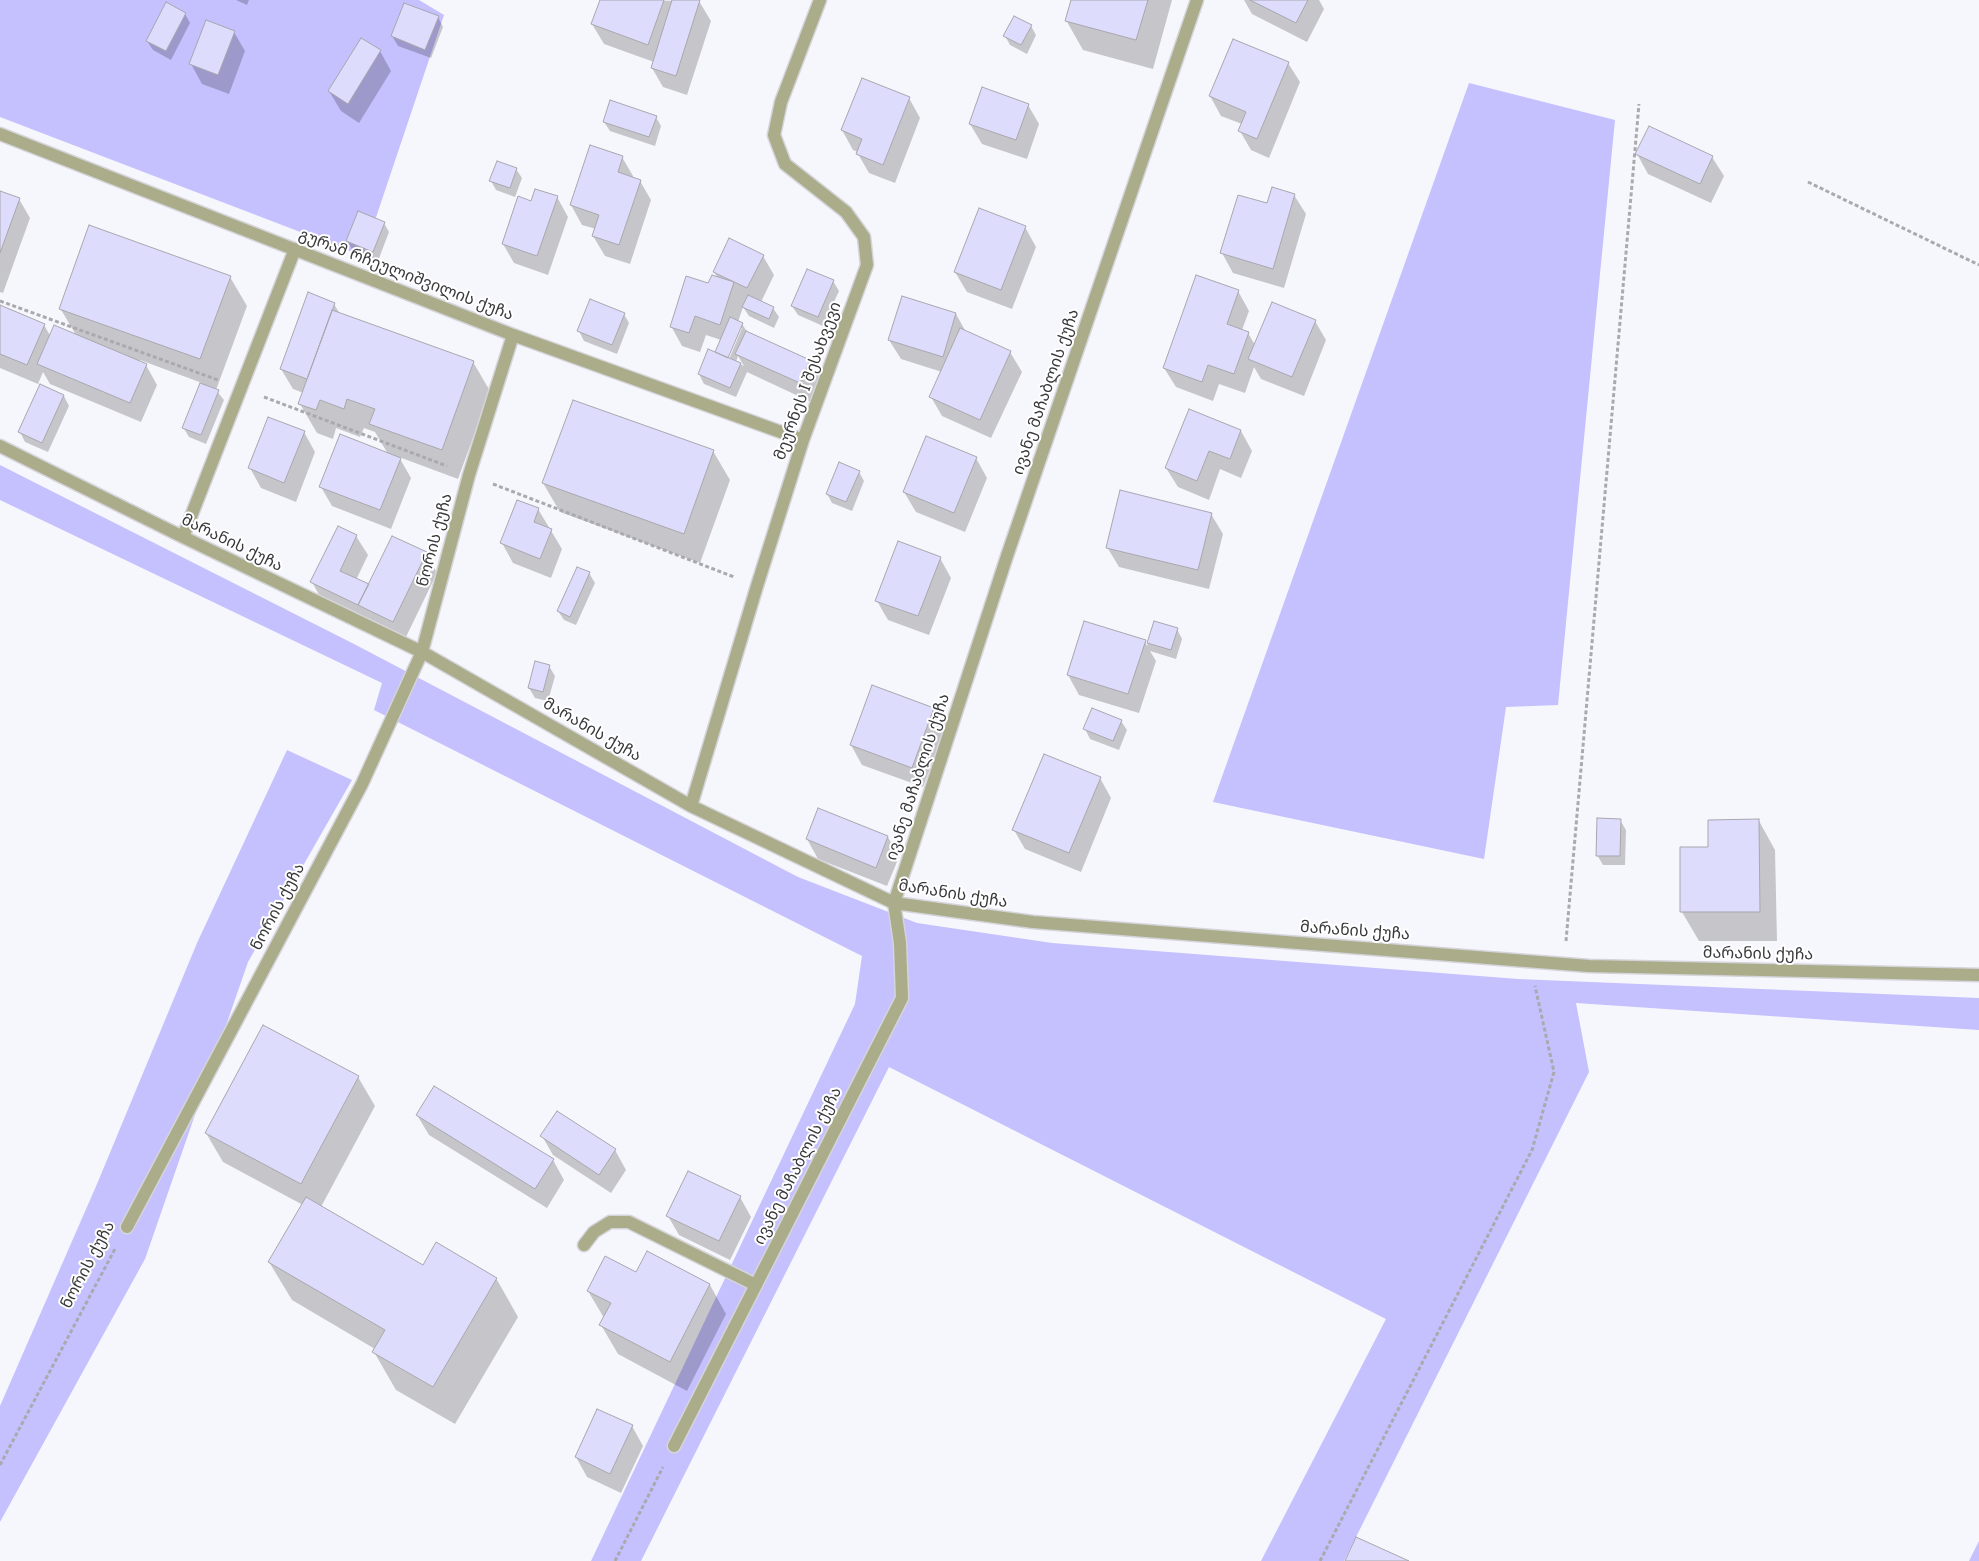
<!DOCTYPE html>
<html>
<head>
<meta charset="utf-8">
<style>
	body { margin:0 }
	canvas { display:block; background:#f6f6fd }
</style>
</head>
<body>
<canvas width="1979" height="1561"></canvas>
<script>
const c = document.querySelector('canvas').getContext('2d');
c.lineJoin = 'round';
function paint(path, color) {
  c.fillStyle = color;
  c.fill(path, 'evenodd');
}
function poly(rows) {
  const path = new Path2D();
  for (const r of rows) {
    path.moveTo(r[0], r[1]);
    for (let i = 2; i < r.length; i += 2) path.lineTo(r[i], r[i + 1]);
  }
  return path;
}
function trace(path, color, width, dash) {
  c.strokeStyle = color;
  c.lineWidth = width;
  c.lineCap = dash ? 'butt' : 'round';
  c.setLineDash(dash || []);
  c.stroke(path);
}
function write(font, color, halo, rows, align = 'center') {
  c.font = font + ' "Noto Sans","Noto Sans Georgian",sans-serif';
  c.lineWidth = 4;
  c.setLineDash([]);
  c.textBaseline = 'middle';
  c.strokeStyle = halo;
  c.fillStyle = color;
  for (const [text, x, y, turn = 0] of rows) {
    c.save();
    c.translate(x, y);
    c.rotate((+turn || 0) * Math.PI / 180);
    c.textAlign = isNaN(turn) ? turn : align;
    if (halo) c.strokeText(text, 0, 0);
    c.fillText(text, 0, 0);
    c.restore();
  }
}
paint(poly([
	[0,0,419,0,444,15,363,256,0,117],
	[1469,83,1615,120,1558,705,1506,707,1484,859,1213,802],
	[0,465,354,644,798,877,917,923,1052,943,1518,979,1979,998,1979,1030,1576,1003,1589,1072,1344,1561,1261,1561,1386,1319,889,1067,641,1561,591,1561,855,1004,862,956,374,710,382,683,0,500],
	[287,750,352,780,248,962,145,1259,0,1522,0,1406,97,1184,197,943],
	[1979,1541,1979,1561,1969,1561]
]), '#c5c0fe');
paint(poly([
	[236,0,249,0,247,5],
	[601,0,699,1,711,21,687,95,663,87,652,68,654,62,604,44,592,24],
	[1072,0,1172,0,1153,69,1083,50,1066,20],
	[1244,0,1319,0,1324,9,1307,42,1252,14],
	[185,14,190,23,171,60,153,50,147,41],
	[438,17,443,27,431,58,398,46,392,36],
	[1031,26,1036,35,1027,54,1010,45,1005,36],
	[234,32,245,51,229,94,202,84,191,64],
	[380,51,391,71,359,123,341,111,329,91],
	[1288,63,1300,82,1269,158,1251,150,1240,131,1242,124,1221,116,1210,96],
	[909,98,920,118,895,183,869,173,858,154,858,152,853,150,842,130],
	[1028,105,1039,124,1027,159,982,144,970,124],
	[656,117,661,126,655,146,610,131,604,122],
	[1637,154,1712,157,1724,176,1711,203,1648,174],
	[622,157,633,176,633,178,640,181,651,200,630,264,605,256,593,236,596,229,582,225,571,205],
	[516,169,522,178,515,197,496,190,491,181],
	[0,192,19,199,30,218,3,293,0,292],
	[1294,195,1306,214,1284,288,1233,273,1222,253],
	[557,197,568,217,548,275,514,263,503,244],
	[384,223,389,232,378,261,353,251,347,241],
	[1025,227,1036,247,1012,309,967,292,955,272],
	[763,256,774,275,761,302,773,308,779,317,774,328,749,316,743,307,738,322,742,324,748,333,810,361,821,381,811,402,747,372,736,397,704,384,699,374,715,353,721,340,706,335,700,352,682,346,671,326,709,285,718,278,714,272],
	[740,328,742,328,727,364,725,363],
	[738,356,744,366,736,362],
	[230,277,247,306,216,390,224,400,206,444,189,437,183,427,202,383,140,360,139,362,146,365,157,385,141,422,50,384,43,372,38,384,0,368,0,306,44,325,51,337,76,335,60,308],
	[833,281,839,291,823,326,798,315,792,306],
	[1238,291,1249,311,1242,330,1248,333,1255,345,1315,321,1326,340,1304,396,1261,379,1254,367,1245,393,1219,384,1213,401,1176,387,1164,368],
	[334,304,340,314,473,362,490,391,458,479,399,457,411,478,391,529,332,506,321,487,388,454,375,432,364,428,360,437,336,428,333,439,317,433,300,404,304,393,293,389,281,369],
	[624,314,629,323,617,354,584,341,579,331],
	[956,314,966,332,1010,352,1022,372,991,438,942,416,931,397,942,372,901,359,889,340],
	[41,386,64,396,69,406,48,452,25,442,20,432],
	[1189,410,1241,431,1252,451,1241,478,1220,469,1209,500,1178,487,1166,468],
	[304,432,315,452,296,502,261,488,250,468],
	[713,451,730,480,700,563,560,512,543,483],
	[976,458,987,478,965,532,916,512,904,492],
	[859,472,864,481,852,511,832,503,827,494],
	[538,509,562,549,551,578,513,563,502,543],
	[1211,514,1223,534,1209,589,1119,567,1107,547],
	[356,536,368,555,356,580,369,586,426,553,437,573,404,641,323,602,312,582],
	[940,558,951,578,929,635,888,620,877,601],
	[589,573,595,583,576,625,564,620,558,611],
	[1155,623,1177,629,1182,639,1176,659,1150,651,1156,661,1139,713,1079,695,1068,675,1145,641,1147,646],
	[549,666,555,676,548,701,535,698,529,688],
	[933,709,945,729,923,787,862,765,851,745],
	[1121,721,1127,730,1119,750,1090,739,1085,729],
	[1100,778,1111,798,1081,872,1025,849,1014,830],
	[819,809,888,837,899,857,887,886,818,859,807,839],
	[1620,820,1626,830,1625,865,1603,865,1597,855],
	[1759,821,1775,850,1777,941,1699,941,1682,912,1681,848,1709,848],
	[358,1077,375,1106,321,1207,423,1267,496,1278,518,1317,455,1424,396,1390,374,1352,375,1349,292,1300,269,1262,303,1205,223,1162,206,1133],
	[417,1115,553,1160,564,1180,547,1208,429,1135],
	[542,1136,615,1150,626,1170,611,1193,553,1155],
	[740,1197,751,1217,730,1260,679,1235,668,1216],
	[648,1253,710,1285,726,1314,687,1391,618,1354,601,1325,604,1318,588,1291,637,1274],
	[632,1426,643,1446,621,1493,587,1477,576,1457]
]), '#0003');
const building = poly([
	[600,0,664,0,648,45,591,24,600,0],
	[672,0,700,0,676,76,651,68,672,0],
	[1071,0,1148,0,1136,40,1065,21,1071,0],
	[1250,0,1308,0,1296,23,1250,0],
	[166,2,186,13,166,51,146,41,166,2],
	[404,3,439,16,425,50,391,36,404,3],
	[1014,16,1032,25,1021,45,1003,36,1014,16],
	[206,20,235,31,218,75,189,64,206,20],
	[361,38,381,50,348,104,328,91,361,38],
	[1233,39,1289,62,1257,139,1238,131,1246,112,1209,96,1233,39],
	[862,78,910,97,883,165,856,154,862,139,841,130,862,78],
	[982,87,1029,104,1016,140,969,124,982,87],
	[610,100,657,116,649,137,603,122,610,100],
	[1649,126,1713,156,1700,184,1635,154,1649,126],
	[590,145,623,156,618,172,641,180,619,245,592,236,599,215,570,205,590,145],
	[497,161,517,168,510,188,489,181,497,161],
	[1272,187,1295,194,1273,269,1220,253,1238,195,1267,203,1272,187],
	[535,189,558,196,537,256,502,244,518,196,531,201,535,189],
	[0,191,20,198,0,253,0,191],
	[979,208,1026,226,1001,290,954,272,979,208],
	[358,211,385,222,373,252,346,241,358,211],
	[89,225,231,276,200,359,59,309,89,225],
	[729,238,764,255,747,288,713,272,729,238],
	[807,269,834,280,818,317,791,306,807,269],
	[712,275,734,282,720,325,695,316,689,333,670,327,686,276,708,283,712,275],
	[1196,275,1239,290,1227,324,1249,332,1234,374,1208,365,1202,382,1163,368,1196,275],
	[308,292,335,303,307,379,280,369,308,292],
	[748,295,774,307,769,319,742,307,748,295],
	[902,296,956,313,943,357,888,340,902,296],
	[590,299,625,313,612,345,577,331,590,299],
	[1272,302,1316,320,1292,377,1248,359,1272,302],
	[0,305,45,324,27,365,0,354,0,305],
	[332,310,474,361,442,450,369,424,375,409,347,399,344,409,320,400,316,410,298,404,332,310],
	[730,317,743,323,728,358,715,352,730,317],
	[54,325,147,364,130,403,37,364,54,325],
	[960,328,1011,351,980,420,929,397,960,328],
	[746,331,810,360,800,383,735,354,746,331],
	[708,349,741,363,730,388,698,374,708,349],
	[200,383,219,390,201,435,182,428,200,383],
	[40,384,64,395,42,443,18,432,40,384],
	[573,400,714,450,684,534,542,483,573,400],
	[1189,409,1241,430,1230,459,1209,451,1197,481,1165,468,1189,409],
	[268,417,305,431,284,483,248,468,268,417],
	[340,434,401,458,380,510,319,487,340,434],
	[926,436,977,457,954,513,903,492,926,436],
	[839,462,860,471,846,502,826,494,839,462],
	[1120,490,1212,513,1198,570,1106,548,1120,490],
	[517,500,539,508,534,522,552,529,540,559,500,543,517,500],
	[338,526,357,535,340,571,369,584,358,605,310,582,338,526],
	[392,536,427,552,393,622,358,605,392,536],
	[898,541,941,557,918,616,875,601,898,541],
	[577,567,590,572,570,617,557,611,577,567],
	[1084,621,1146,640,1128,694,1067,675,1084,621],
	[1154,621,1178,628,1171,650,1147,643,1154,621],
	[535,661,550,665,543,692,528,688,535,661],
	[872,685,934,708,912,768,850,745,872,685],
	[1092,708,1122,720,1113,741,1083,729,1092,708],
	[1044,754,1101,777,1069,853,1012,830,1044,754],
	[818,808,888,836,876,868,806,839,818,808],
	[1597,818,1621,819,1620,856,1596,856,1597,818],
	[1759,819,1760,912,1680,912,1680,847,1708,847,1708,820,1759,819],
	[263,1025,359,1076,301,1184,205,1133,263,1025],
	[434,1086,554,1159,535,1189,416,1115,434,1086],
	[557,1111,616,1149,599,1175,540,1136,557,1111],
	[688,1171,741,1196,719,1241,666,1216,688,1171],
	[306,1197,423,1265,436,1242,497,1278,433,1387,372,1352,385,1330,268,1262,306,1197],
	[647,1251,710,1284,670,1362,599,1325,611,1303,587,1291,605,1256,636,1272,647,1251],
	[597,1409,633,1425,610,1474,575,1457,597,1409],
	[1356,1537,1409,1561,1345,1561,1356,1537]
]);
paint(building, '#dedcfc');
trace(building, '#a7a7ad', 1);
const lane = poly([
	[584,1245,594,1232,610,1222,629,1222,756,1285]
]);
const street = poly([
	[0,134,513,335,803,440],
	[0,446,183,537,422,652,691,806,894,903,1033,922,1589,966,1979,975],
	[183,537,295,249],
	[691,806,757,586,803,440,867,265,864,237,846,212,785,164,774,135,781,102,820,0],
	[127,1227,362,784,422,652,469,475,513,335],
	[674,1446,902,998,900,943,894,903,1007,556,1197,0]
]);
trace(lane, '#d4d4da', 15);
trace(street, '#d4d4da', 15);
trace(poly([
	[1808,182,1979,265],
	[0,301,218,380],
	[264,397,447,466],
	[493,484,734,577],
	[1566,941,1639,104],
	[0,1465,116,1247],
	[615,1561,663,1467],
	[1320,1561,1532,1150,1554,1072,1535,986]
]), '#a9a9ae', 3, [4, 2.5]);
trace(lane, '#abac89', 12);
trace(street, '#abac89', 12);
write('16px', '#39393c', '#fff', [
	["გურამ რჩეულიშვილის ქუჩა",406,275,21],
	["მეურნეს I შესახვევი",808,381,-70],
	["ივანე მაჩაბლის ქუჩა",1046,392,-71],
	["ნორის ქუჩა",435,540,-75],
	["მარანის ქუჩა",232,543,26],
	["მარანის ქუჩა",592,730,30],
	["ივანე მაჩაბლის ქუჩა",918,777,-72],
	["მარანის ქუჩა",953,894,9],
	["ნორის ქუჩა",278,907,-62],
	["მარანის ქუჩა",1355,931,4],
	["მარანის ქუჩა",1758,954,1],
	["ივანე მაჩაბლის ქუჩა",798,1166,-63],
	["ნორის ქუჩა",88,1265,-62]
]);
</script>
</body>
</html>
